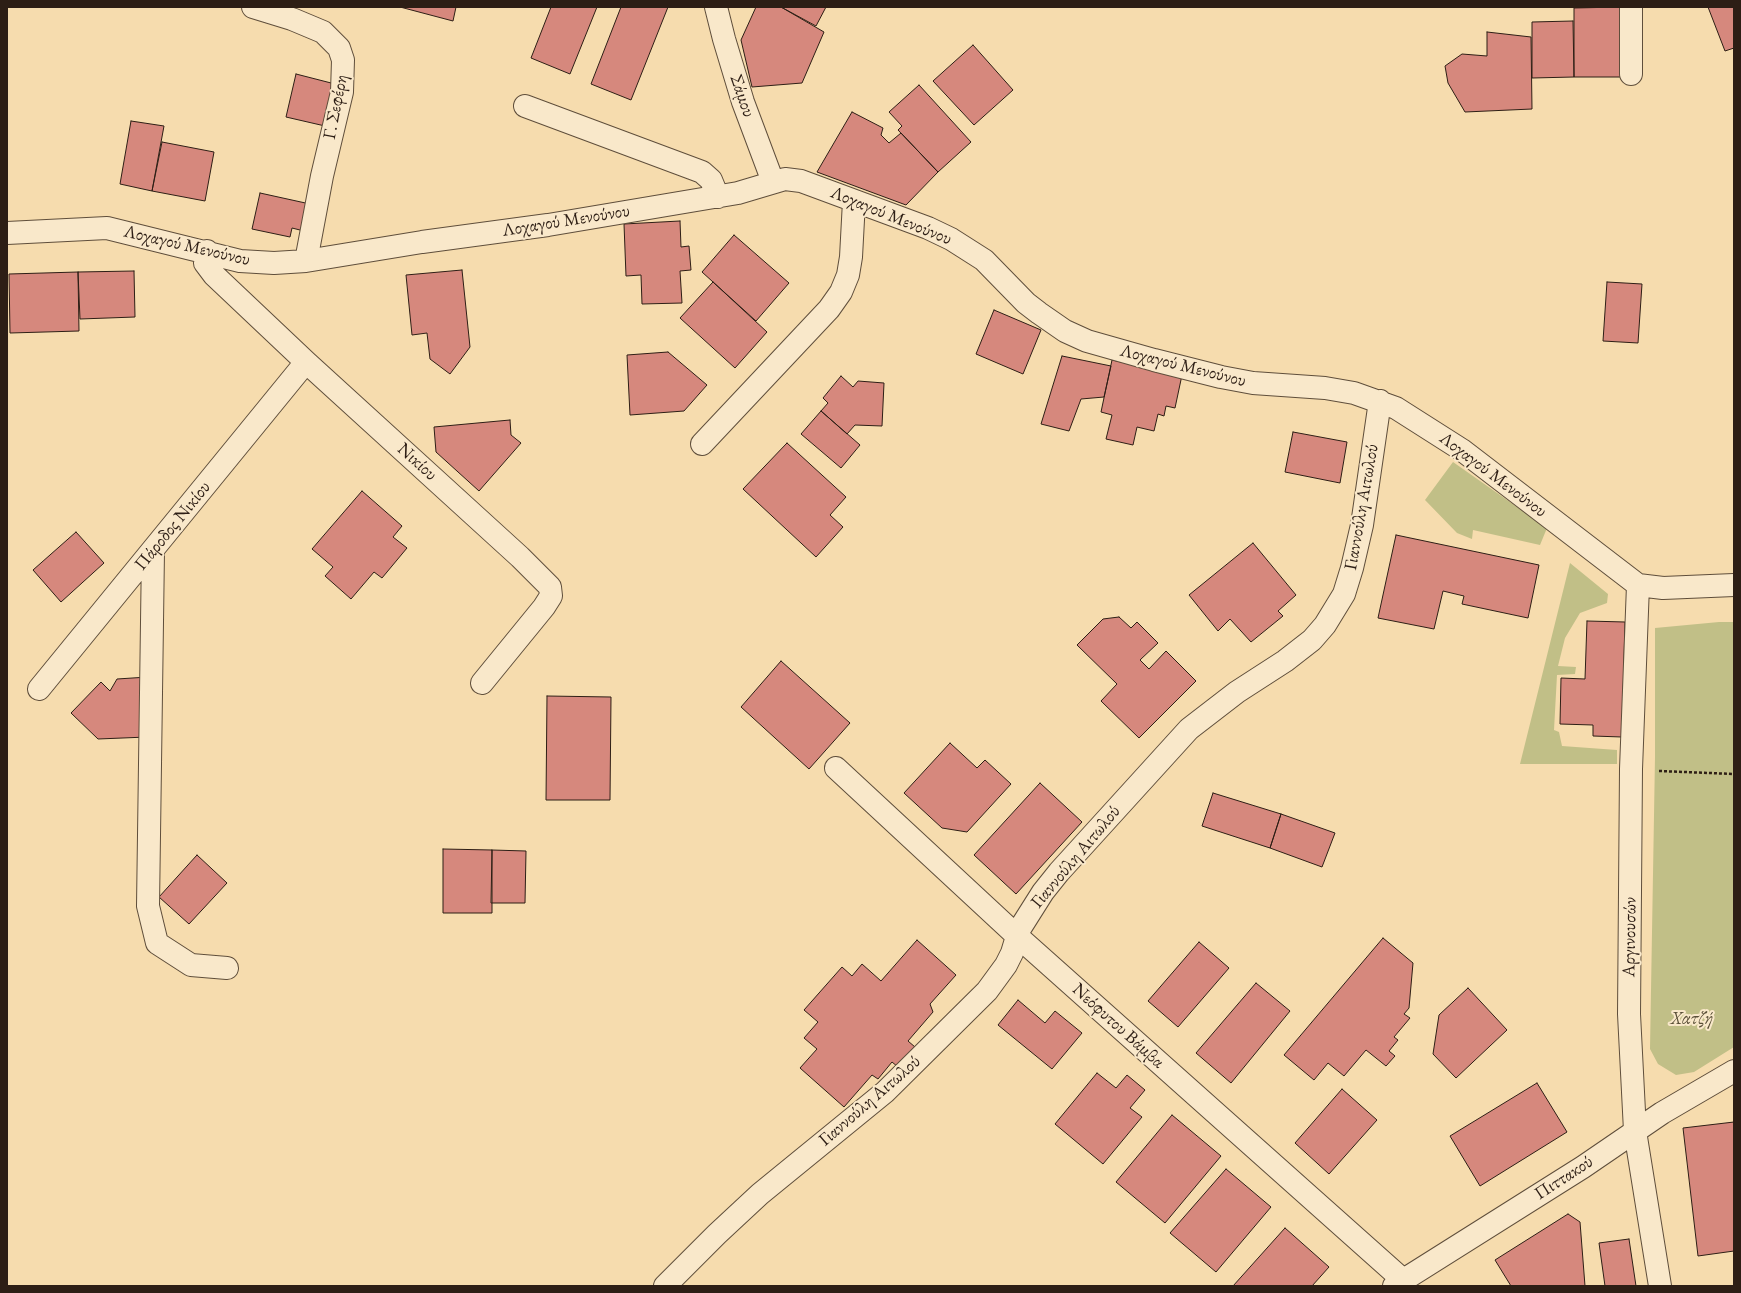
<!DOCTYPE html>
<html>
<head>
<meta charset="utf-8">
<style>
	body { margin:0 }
	#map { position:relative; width:1741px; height:1293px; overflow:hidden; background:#f6dcae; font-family:"EB Garamond",serif }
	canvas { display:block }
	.frame { position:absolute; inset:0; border:8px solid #2d1e15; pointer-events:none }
</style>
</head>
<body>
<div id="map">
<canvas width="1741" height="1293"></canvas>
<div class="frame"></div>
</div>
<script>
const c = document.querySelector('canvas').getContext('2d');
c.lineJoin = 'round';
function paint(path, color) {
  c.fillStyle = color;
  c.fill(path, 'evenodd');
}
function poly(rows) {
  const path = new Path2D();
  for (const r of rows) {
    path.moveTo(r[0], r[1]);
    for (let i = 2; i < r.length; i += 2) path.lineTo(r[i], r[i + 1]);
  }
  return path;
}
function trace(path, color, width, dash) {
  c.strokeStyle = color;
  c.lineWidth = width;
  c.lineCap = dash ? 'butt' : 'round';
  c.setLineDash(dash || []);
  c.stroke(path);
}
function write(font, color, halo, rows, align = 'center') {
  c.font = font + ' "EB Garamond",serif';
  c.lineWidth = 4;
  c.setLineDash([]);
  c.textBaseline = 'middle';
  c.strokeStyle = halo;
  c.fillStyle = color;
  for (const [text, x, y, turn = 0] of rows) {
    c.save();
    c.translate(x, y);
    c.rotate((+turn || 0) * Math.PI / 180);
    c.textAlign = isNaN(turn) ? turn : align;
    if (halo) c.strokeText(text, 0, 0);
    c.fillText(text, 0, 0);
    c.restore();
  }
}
paint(poly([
	[1453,462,1547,528,1540,545,1473,530,1472,539,1457,533,1425,500],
	[1570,563,1608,594,1607,603,1580,613,1565,638,1558,666,1576,667,1575,674,1557,675,1554,730,1559,732,1562,746,1617,750,1617,764,1520,764],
	[1719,622,1734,622,1734,1047,1694,1072,1676,1075,1658,1064,1650,1049,1655,757,1655,628]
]), '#c1bf87');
const building = poly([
	[400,7,456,7,453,21,400,7],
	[551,7,597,7,570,74,531,58,551,7],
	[621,7,668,7,631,100,591,84,621,7],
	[756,7,781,7,824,32,802,83,752,87,741,40,756,7],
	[781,7,826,7,816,26,781,7],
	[1620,7,1622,77,1574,77,1574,8,1620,7],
	[1708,7,1734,7,1734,48,1725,51,1708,7],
	[1573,21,1574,77,1532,78,1532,22,1573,21],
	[1487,32,1531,37,1532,109,1465,112,1448,83,1445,66,1462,54,1487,56,1487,32],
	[973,45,1013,90,974,125,933,81,973,45],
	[296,74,335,84,325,126,286,117,296,74],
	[919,85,971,142,938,172,898,130,902,126,889,112,919,85],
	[852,112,883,128,881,135,889,143,901,133,938,172,906,205,817,172,852,112],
	[131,121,164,126,152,191,120,184,131,121],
	[162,142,214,152,205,201,152,191,162,142],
	[260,193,310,204,304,231,292,228,290,237,252,229,260,193],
	[680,221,681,247,689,246,691,270,680,271,682,303,642,304,641,275,626,276,624,224,680,221],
	[734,235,789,283,756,321,702,272,734,235],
	[462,270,470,347,450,374,430,359,427,333,412,335,406,275,462,270],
	[134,271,135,317,80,319,78,272,134,271],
	[78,272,79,331,10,333,9,274,78,272],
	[713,282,767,332,735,368,680,318,713,282],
	[1607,282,1642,284,1638,343,1603,341,1607,282],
	[994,310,1041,330,1023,374,976,354,994,310],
	[668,352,707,385,684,411,630,415,627,355,668,352],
	[1062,356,1111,366,1104,397,1081,399,1069,431,1041,424,1062,356],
	[1112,360,1182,375,1175,408,1166,406,1164,416,1158,414,1154,431,1137,427,1133,445,1106,439,1112,415,1101,412,1112,360],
	[841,376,853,387,858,381,884,383,882,426,855,425,847,434,821,411,828,403,823,398,841,376],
	[821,411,860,445,841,468,801,434,821,411],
	[510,420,511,435,521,443,479,491,436,452,434,427,510,420],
	[1293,432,1347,442,1340,483,1285,472,1293,432],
	[787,443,846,497,830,515,843,527,816,557,743,489,787,443],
	[362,491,402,526,393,537,407,548,382,578,374,572,351,599,325,576,333,567,312,549,362,491],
	[76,532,104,563,61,602,33,570,76,532],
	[1396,535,1539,565,1528,618,1462,604,1464,596,1443,591,1434,629,1378,618,1396,535],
	[1253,543,1296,595,1278,611,1283,616,1251,642,1230,619,1218,631,1189,595,1253,543],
	[1119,617,1131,628,1137,622,1158,643,1140,660,1149,669,1166,651,1196,681,1139,738,1101,701,1117,684,1077,645,1103,619,1119,617],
	[1587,621,1625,622,1622,737,1593,736,1593,725,1560,724,1561,678,1585,679,1587,621],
	[781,661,850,723,809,769,741,707,781,661],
	[148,677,147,737,98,739,71,713,101,682,110,691,117,679,148,677],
	[547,696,611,697,610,800,546,800,547,696],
	[950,743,977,768,985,760,1011,784,967,832,942,828,904,793,950,743],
	[1040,783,1082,822,1016,894,974,855,1040,783],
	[1213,793,1281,814,1270,848,1202,826,1213,793],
	[1281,814,1335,833,1322,867,1270,848,1281,814],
	[443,849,492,850,492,913,443,913,443,849],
	[492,850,526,851,525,903,491,903,492,850],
	[197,855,227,883,189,924,159,897,197,855],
	[1383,938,1413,963,1409,1008,1404,1014,1410,1018,1394,1037,1398,1040,1389,1051,1395,1056,1386,1066,1366,1050,1344,1076,1328,1063,1314,1080,1284,1055,1383,938],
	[917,940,956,975,930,1004,933,1012,908,1041,915,1047,898,1067,892,1062,878,1079,872,1075,844,1107,800,1068,817,1049,804,1038,818,1022,804,1010,842,967,852,976,862,964,881,981,917,940],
	[1199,942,1229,968,1178,1027,1148,1001,1199,942],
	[1256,983,1290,1011,1231,1083,1196,1053,1256,983],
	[1468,988,1507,1030,1456,1078,1433,1054,1439,1015,1468,988],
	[1018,1000,1045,1023,1055,1011,1082,1033,1052,1069,998,1025,1018,1000],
	[1097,1073,1116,1088,1127,1075,1145,1090,1130,1108,1142,1117,1103,1164,1055,1124,1097,1073],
	[1537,1083,1567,1132,1480,1186,1450,1136,1537,1083],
	[1342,1089,1377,1120,1329,1174,1295,1143,1342,1089],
	[1172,1115,1221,1156,1165,1223,1116,1182,1172,1115],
	[1734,1122,1734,1251,1698,1256,1683,1128,1734,1122],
	[1226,1169,1271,1207,1216,1272,1170,1233,1226,1169],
	[1568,1214,1580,1222,1585,1286,1511,1286,1495,1260,1568,1214],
	[1285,1228,1329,1267,1312,1286,1233,1286,1285,1228],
	[1629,1239,1636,1286,1605,1286,1599,1243,1629,1239]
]);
paint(building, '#d6887d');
trace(building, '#2d1e15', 1);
const minor = poly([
	[253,7,292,19,323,32,339,48,343,60,342,92,322,176,306,261],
	[716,7,724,39,743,102,773,182],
	[1631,74,1631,7],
	[525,106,702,172,711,180,718,197],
	[7,233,107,228,240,261,274,263,306,261,422,242,548,225,738,193,785,179,801,181,928,228,951,239,984,260,1026,303,1039,313,1065,331,1087,341,1154,360,1221,377,1253,383,1325,388,1354,393,1396,408,1462,450,1638,585,1663,588,1734,585],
	[207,251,205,263,214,275,306,362,520,557,550,587,551,596,544,607,482,683],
	[702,444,829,309,841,292,848,275,851,257,854,201],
	[153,551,148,906,157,943,191,965,227,968],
	[1638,585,1631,769,1629,1014,1635,1131,1660,1286],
	[39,689,306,362],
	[836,768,1016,935,1403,1280],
	[665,1286,717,1234,760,1194,885,1092,987,991,1006,965,1012,953,1019,930,1043,892,1059,872,1189,729,1237,692,1285,661,1312,640,1325,625,1344,594,1352,568,1362,525,1380,401],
	[1394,1286,1583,1167,1662,1113,1734,1071]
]);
trace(minor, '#5f4e3b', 24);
trace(poly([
	[1659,771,1734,774]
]), '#2d1e15', 2.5, [3, 2]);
trace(minor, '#f9e8ca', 22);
write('18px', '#2d1e15', '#f9e8ca', [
	["Σάμου",742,96,71],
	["Γ. Σεφέρη",336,107,-79],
	["Λοχαγού Μενούνου",891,216,22],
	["Λοχαγού Μενούνου",566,221,-9],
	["Λοχαγού Μενούνου",187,246,13],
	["Λοχαγού Μενούνου",1183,366,14],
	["Νικίου",417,462,42],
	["Λοχαγού Μενούνου",1493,475,37],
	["Γιαννούλη Αιτωλού",1362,507,-80],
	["Πάροδος Νικίου",173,526,-51],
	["Γιαννούλη Αιτωλού",1076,857,-50],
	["Αργινουσών",1630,937,-89],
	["Νεόφυτου Βάμβα",1118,1026,42],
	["Γιαννούλη Αιτωλού",870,1101,-41],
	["Πιττακού",1564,1178,-33]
]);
write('italic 18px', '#594e37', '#f9e8ca', [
	["Χατζή",1692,1019]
]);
</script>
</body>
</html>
